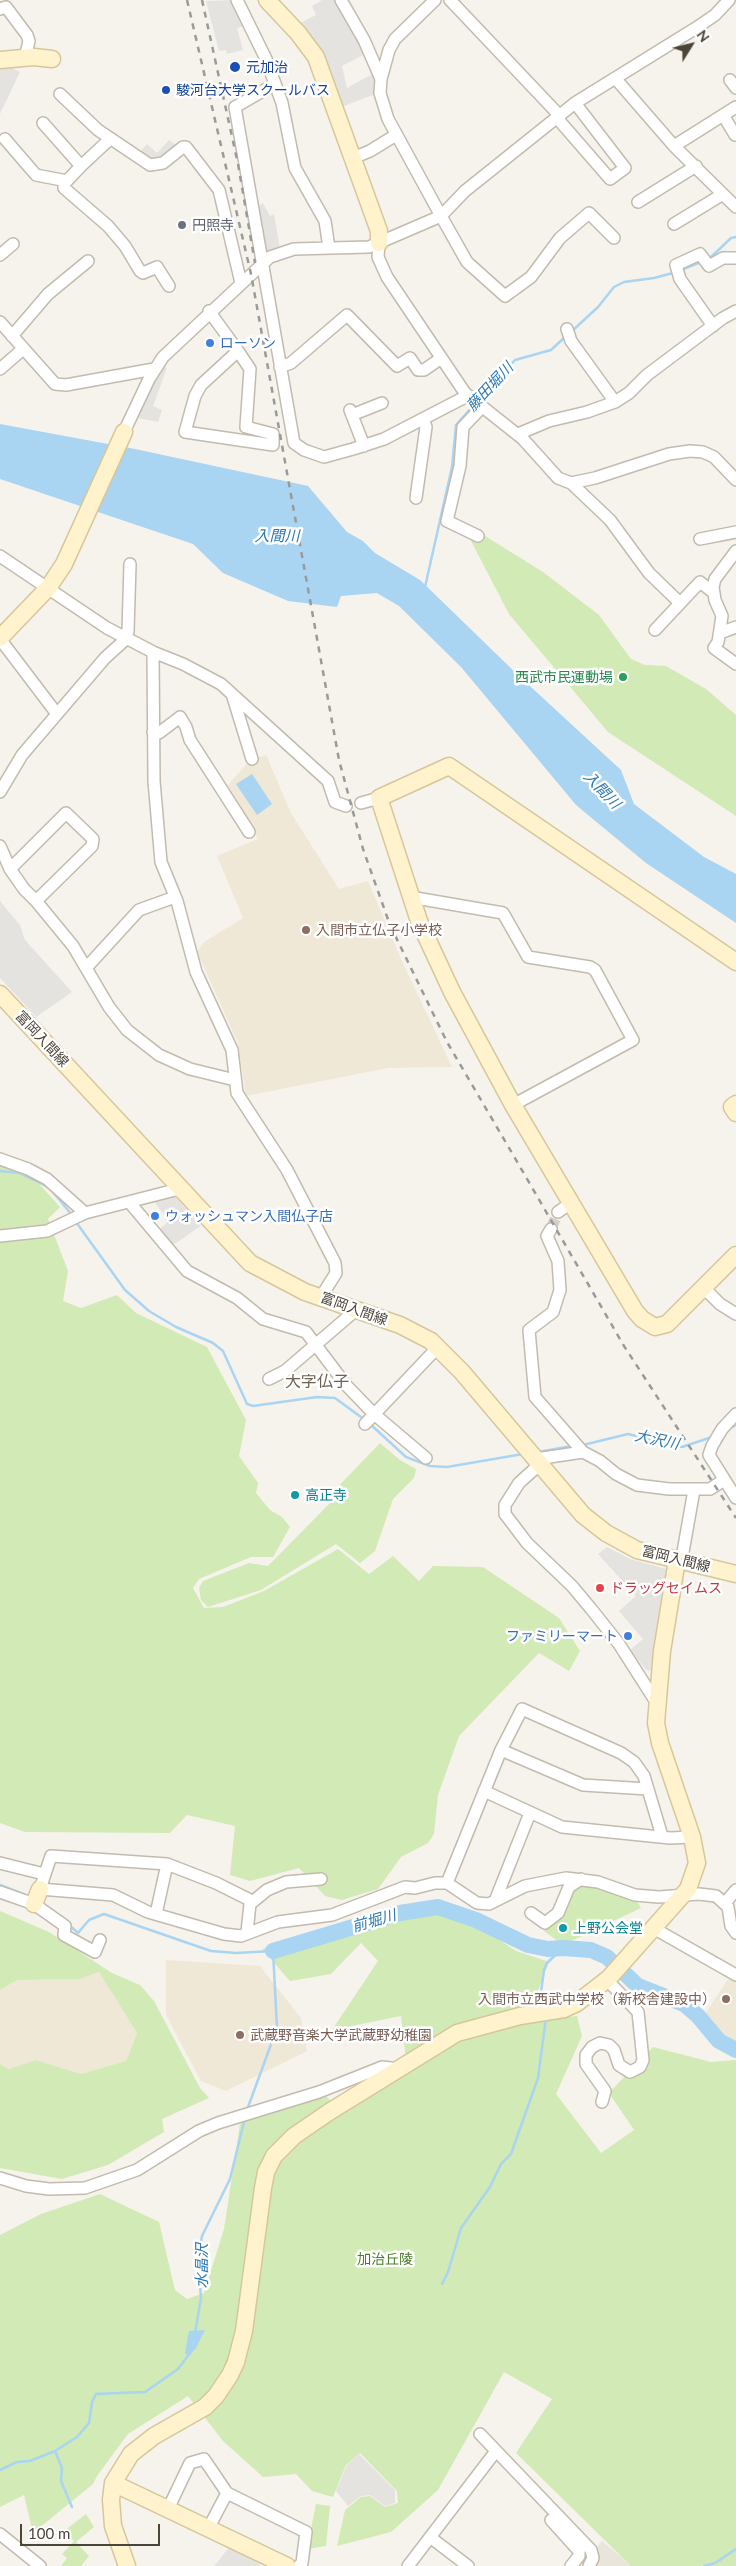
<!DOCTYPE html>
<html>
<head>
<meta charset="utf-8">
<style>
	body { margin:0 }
	#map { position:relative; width:736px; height:2566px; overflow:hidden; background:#f6f3ec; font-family:Lato,sans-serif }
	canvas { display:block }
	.north { position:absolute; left:666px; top:20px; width:50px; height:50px; -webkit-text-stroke:4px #fff; paint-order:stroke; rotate:54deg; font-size:14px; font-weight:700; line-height:20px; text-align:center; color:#4b4439 }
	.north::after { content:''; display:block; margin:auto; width:18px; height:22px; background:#4b4439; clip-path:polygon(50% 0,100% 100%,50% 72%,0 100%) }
	.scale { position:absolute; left:20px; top:2524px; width:140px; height:22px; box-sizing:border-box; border:2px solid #4b4439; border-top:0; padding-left:6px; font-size:15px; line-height:18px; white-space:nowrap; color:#4b4439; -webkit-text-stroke:4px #fff; paint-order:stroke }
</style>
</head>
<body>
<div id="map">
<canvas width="736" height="2566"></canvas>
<div class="north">N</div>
<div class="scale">100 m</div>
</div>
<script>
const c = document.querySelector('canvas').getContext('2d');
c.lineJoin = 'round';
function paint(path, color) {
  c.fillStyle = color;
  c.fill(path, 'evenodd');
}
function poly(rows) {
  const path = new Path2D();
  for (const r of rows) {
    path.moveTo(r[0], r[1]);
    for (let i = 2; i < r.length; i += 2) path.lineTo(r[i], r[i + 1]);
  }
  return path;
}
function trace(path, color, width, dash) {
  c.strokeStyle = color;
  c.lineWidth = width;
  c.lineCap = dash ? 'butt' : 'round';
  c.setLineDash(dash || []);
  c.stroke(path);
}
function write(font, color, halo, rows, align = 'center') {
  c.font = font + ' Lato,"Noto Sans JP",sans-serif';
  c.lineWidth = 5;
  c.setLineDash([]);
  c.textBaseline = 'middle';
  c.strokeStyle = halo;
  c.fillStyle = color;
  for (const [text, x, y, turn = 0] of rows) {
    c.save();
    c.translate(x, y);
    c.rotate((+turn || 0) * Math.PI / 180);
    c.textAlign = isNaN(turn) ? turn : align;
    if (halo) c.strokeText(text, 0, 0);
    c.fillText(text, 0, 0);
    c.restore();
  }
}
paint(poly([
	[602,2541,632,2566,581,2566]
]), '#eae5da');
paint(poly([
	[266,755,291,813,339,889,368,881,401,959,452,1067,388,1068,246,1096,238,1043,197,952,204,942,243,918,217,856,258,839,228,785,250,760],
	[166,1960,260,1966,301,2018,307,2051,226,2091,201,2081,166,2015],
	[99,1972,137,2033,126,2061,81,2074,36,2060,9,2069,0,2064,0,1990,16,1980,80,1979],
	[728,1979,736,1980,736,2047,722,2040,703,2017]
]), '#efe8d6');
paint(poly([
	[477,531,543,572,599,615,631,659,645,665,666,666,706,689,736,715,736,816,608,732,509,614,471,541],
	[0,1163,23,1166,60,1207,48,1219,68,1271,63,1301,81,1308,117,1295,136,1313,207,1347,246,1420,239,1456,258,1483,256,1493,270,1510,282,1517,290,1527,273,1557,251,1557,199,1579,193,1588,204,1608,223,1607,264,1591,338,1549,369,1574,393,1556,419,1581,433,1566,483,1567,559,1618,580,1651,569,1671,539,1653,459,1736,438,1795,434,1834,428,1843,401,1857,378,1889,342,1900,325,1896,299,1868,250,1881,230,1875,235,1826,187,1815,170,1833,25,1832,0,1823],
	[380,1443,400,1460,416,1469,414,1478,393,1499,375,1551,360,1563,336,1544,261,1590,208,1607,201,1600,199,1588,203,1581,249,1563,268,1566,333,1500,329,1496],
	[576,1884,600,1888,636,1900,641,1908,563,1945,544,1931,561,1912],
	[399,1908,465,1917,516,1951,549,1962,538,1991,548,2019,577,2016,582,2036,556,2094,601,2153,634,2130,609,2093,653,2047,711,2062,736,2060,736,2566,631,2566,516,2453,552,2399,504,2372,438,2490,391,2532,337,2546,345,2510,361,2497,370,2496,385,2507,398,2503,397,2491,360,2453,346,2465,333,2497,312,2491,296,2474,263,2477,223,2441,188,2396,128,2434,97,2476,93,2484,33,2533,24,2495,0,2507,0,2235,41,2214,100,2194,159,2222,175,2290,187,2299,204,2293,224,2229,240,2124,317,2085,332,2103,406,2060,401,2016,332,2030,378,1961,361,1943,331,1974,290,1981,262,1949],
	[0,1911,49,1932,112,1973,140,1985,154,2001,200,2088,209,2098,162,2119,164,2132,108,2165,62,2179,0,2168,0,2064,9,2069,36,2060,81,2074,126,2061,137,2033,99,1972,80,1979,17,1980,0,1990],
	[316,2504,330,2506,326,2546,307,2549],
	[86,2514,94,2527,76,2542,89,2556,81,2566,61,2566,67,2558,62,2554,74,2541,64,2531]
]), '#d2eab5');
paint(poly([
	[234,0,247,25,237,28,243,50,227,54,226,50,219,51,206,1],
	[322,0,338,0,367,53,342,66,347,88,374,73,378,93,339,108,296,25,316,15,312,6],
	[3,64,20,72,0,114,0,65],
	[169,140,176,145,176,148,155,162,138,154,147,144,157,153],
	[263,203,270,216,274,214,280,249,266,253,256,207],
	[163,366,167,368,153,406,162,410,158,422,138,418,144,399],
	[0,901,20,925,25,940,72,992,36,1017,0,978],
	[173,1194,201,1226,170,1247,157,1231,169,1221,152,1199],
	[607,1547,630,1559,666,1569,652,1671,646,1670,630,1650,643,1639,619,1611,636,1596,598,1554],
	[359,2454,395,2490,395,2503,385,2506,370,2495,361,2496,348,2506,336,2491,347,2465],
	[231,2545,259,2558,260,2564,258,2566,214,2566]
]), '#e5e3e0');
paint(poly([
	[0,424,135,449,308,486,347,532,363,541,375,553,420,580,519,676,621,770,634,804,704,857,736,874,736,923,646,863,576,805,461,667,399,606,377,593,341,596,337,607,288,601,223,573,193,544,0,479],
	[252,774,272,804,257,815,236,784],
	[205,2330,196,2348,189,2356,185,2353,189,2331]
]), '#a9d4f2');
trace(poly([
	[709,259,731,238,736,237],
	[681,270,701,262],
	[571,332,598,307,614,287,624,282,654,278,673,273],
	[479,399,515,360,551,350,565,337],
	[425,587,452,467,456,425,474,405],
	[0,1171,20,1173,48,1187],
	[53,1192,72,1215],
	[76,1222,125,1290,149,1311,176,1327,213,1343,223,1351,247,1404,253,1406,317,1397,335,1398,365,1420],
	[369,1423,406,1457,430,1466,447,1467,523,1454],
	[728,1429,736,1425],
	[583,1445,628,1434,682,1447,712,1437],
	[538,1452,572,1446],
	[0,1885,31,1897],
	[69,1925,78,1933,89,1920,104,1914,211,1951,236,1953,273,1951,277,2028,247,2110],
	[544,2005,541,1992,544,1970,547,1963,563,1948],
	[442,2284,448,2272,461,2228,490,2187,501,2164,511,2154,538,2078,546,2018],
	[195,2333,201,2298,198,2261,202,2236,230,2179,245,2118],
	[55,2451,62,2468,61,2481,72,2507],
	[0,2470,17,2462,30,2461,55,2451,77,2437,89,2423,92,2402,96,2394,145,2392,178,2369,190,2353],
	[704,2566,715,2563,736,2549]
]), '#a9d4f2', 2.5);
trace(poly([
	[273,1951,400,1913,438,1907,476,1920,528,1945,548,1949,563,1948,591,1950,607,1957,638,1986,684,2004,698,2016,719,2041,736,2050]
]), '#a9d4f2', 16);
trace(poly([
	[551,1229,558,1212]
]), '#d4d0c8', 11, [11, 5.5]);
const street = poly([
	[237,0,266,59,282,103,295,168,325,221,329,248],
	[341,0,364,40,381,79,380,93,388,119,441,216,467,262,505,296,531,277,560,238,589,213,614,238],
	[450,0,560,116],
	[0,9,6,7,27,35,29,41,25,58],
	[615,78,674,146,736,207],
	[381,79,389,50,395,39,435,0],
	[730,80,736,88],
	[275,84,235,107,294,443,304,450,324,457,353,449,384,439,467,396],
	[60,94,98,130,150,165,163,163,183,147,186,147,219,190,241,283],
	[723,115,735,135],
	[557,118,610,179,625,168,575,103],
	[43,123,81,166,110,139],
	[5,139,36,175,67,181],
	[674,146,736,107],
	[353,158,370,151,396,135],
	[81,166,64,184,64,188,108,226,125,246,140,271,143,273,157,267,169,286],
	[638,202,696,166],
	[674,224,723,194],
	[379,243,378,257,387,277,465,393,523,439,558,478,571,483,595,478,669,454,690,451,703,452,714,457,736,480],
	[0,255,13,244],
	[209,311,238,351,250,369,246,427,273,434,273,445,185,432,195,396,201,385,238,351],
	[0,322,55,384,66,385,154,369],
	[713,326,680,279,676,265,700,254,709,266,723,258,736,258],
	[567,329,571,341,615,402],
	[12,336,48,294,88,261],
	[280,367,291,363,347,315,397,366,410,358,418,370,424,370,440,359],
	[0,369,23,349],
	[350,410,364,446],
	[352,415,382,403],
	[124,432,149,379,163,357,270,257,294,249,369,247,441,216,465,191,575,103,696,28,715,15,729,0],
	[518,434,549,421,587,412,615,402,629,393,647,375,723,318,736,311],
	[571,483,610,520,649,573,680,603],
	[416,498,426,427,423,419],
	[478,536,447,521,460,466,463,427,482,407],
	[700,539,736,532],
	[736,551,715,579,713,587,715,600,722,616,718,642,714,648,736,664],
	[0,556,107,628,153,652,183,664,221,684,328,781,335,802,346,806],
	[655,630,700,582,714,593],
	[720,633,736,627],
	[0,639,57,714],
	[153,652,154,781,161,862,177,901,196,972,232,1050,237,1093,287,1170,335,1263,336,1273,321,1297],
	[232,694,252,759],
	[153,732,159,733,180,717,186,727,190,740,249,832],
	[0,792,22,755,105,658,126,639,128,631,130,564],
	[361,803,379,798],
	[0,846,10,869,24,889,36,901,73,946,109,1007,127,1030,159,1055,190,1069,235,1080],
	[10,869,66,813,93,839,92,846,36,901],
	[410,897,503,913,528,957,590,967,595,970,633,1040,513,1105],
	[86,968,139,910,175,897],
	[0,1159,28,1169,47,1179,85,1213,179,1189],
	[130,1203,187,1271,237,1298,263,1319,306,1332,346,1385,374,1414,426,1458],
	[558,1212,571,1203],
	[551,1229,547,1236,558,1261,560,1290,553,1312,529,1330,535,1397,583,1452],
	[0,1236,47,1231,85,1213],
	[705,1289,720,1304,736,1314],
	[269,1379,285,1371,356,1310],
	[736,1414,722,1429,712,1446,709,1455,736,1498],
	[365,1424,438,1347],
	[536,1459,583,1452,600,1461,616,1474,637,1485,669,1489,710,1489,724,1480],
	[540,1464,519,1483,505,1505,505,1514,527,1543,572,1586,592,1610,619,1644,658,1705],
	[677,1560,683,1552,694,1490],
	[501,1750,583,1785,648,1789],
	[484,1791,562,1827,670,1838,692,1837],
	[0,1863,44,1874],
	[447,1883,501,1750,522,1709,621,1753,634,1762,644,1776,662,1836],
	[0,1892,34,1904,65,1926,64,1935,95,1952,100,1940],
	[252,1901,216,1883,167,1864,51,1856,40,1889,113,1895,148,1912,224,1934,241,1936,278,1922,332,1915,405,1887,415,1888,435,1883,447,1883,477,1903,489,1904,525,1886,566,1878,598,1882,635,1895,659,1897,699,1894,716,1896,728,1907,731,1926,736,1933],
	[495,1901,530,1813],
	[725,1903,736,1890],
	[531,1913,545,1923,558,1913,569,1887,581,1879],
	[156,1914,167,1864],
	[655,1929,736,1975],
	[247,1932,250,1904,267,1890,286,1882,321,1879],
	[602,2102,605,2091,586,2064,586,2055,592,2047,600,2043,609,2045,614,2050,619,2065,630,2072,640,2067,643,2060,638,2012,607,1980],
	[0,2178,26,2186,49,2189,85,2188,137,2170,199,2131,218,2123,319,2092,382,2067,399,2069],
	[480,2434,591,2550,593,2558,589,2566],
	[227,2493,306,2532,302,2563,299,2566],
	[168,2509,190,2463,204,2459,227,2493,208,2529],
	[551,2520,579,2551,579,2556,571,2566],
	[0,2534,40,2566],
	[430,2537,468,2566],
	[408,2566,496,2451]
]);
const secondary = poly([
	[267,0,298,33,316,57,379,231,379,243],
	[0,60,34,57,52,59],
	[0,638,48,588,64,564,124,432],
	[736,962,449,766,379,798,419,921,452,992,513,1105,635,1311,642,1319,655,1327,667,1324,736,1255],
	[0,994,250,1263,305,1292,400,1325,431,1341,462,1372,583,1515,606,1533,637,1550,736,1574],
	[736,1104,732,1107,736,1113],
	[34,1904,40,1889],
	[113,2483,287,2566],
	[127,2566,113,2526,111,2500,113,2483,131,2454,154,2436,205,2407,216,2396,230,2375,236,2362,244,2331,263,2188,266,2172,274,2156,294,2136,329,2112,457,2033,520,2016,564,2009,577,2003,609,1978,688,1889,697,1863,692,1837,660,1743,656,1723,662,1651,677,1560]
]);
trace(street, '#c2bbae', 14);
trace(secondary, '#d6c79b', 19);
trace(street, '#fff', 11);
trace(secondary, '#fff3cd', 16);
trace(poly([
	[187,0,251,274,339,760,363,849,390,925,447,1042,512,1153,624,1346,736,1518],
	[202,0,238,164,255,263]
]), '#9a9a9a', 2.5, [6, 6]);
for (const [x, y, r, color] of [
	[235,67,6,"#1a4fb4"],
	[166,90,5,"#1a4fb4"],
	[182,225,5,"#6b7280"],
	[210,343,5,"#3f7fe0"],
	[623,677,5,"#2e9e5b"],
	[306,930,5,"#8d6e63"],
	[155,1216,5,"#3f7fe0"],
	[295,1495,5,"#0f9aa8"],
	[600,1588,5,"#e0444e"],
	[628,1636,5,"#3f7fe0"],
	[563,1928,5,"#0f9aa8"],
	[726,1999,5,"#8d6e63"],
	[240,2035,5,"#8d6e63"]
]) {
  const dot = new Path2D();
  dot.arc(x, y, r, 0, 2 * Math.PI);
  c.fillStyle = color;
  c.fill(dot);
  trace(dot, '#fff', 2);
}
write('14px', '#164399', '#fff', [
	["元加治",246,67],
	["駿河台大学スクールバス",176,90]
], 'left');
write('14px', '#5b616d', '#fff', [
	["円照寺",192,225]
], 'left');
write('14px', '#366cbe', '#fff', [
	["ローソン",220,343],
	["ウォッシュマン入間仏子店",165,1216],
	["ファミリーマート",618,1636,"right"]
], 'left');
write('14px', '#27864d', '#fff', [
	["西武市民運動場",613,677]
], 'right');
write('14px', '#785e54', '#fff', [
	["入間市立仏子小学校",316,930],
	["入間市立西武中学校（新校舎建設中）",716,1999,"right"],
	["武蔵野音楽大学武蔵野幼稚園",250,2035]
], 'left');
write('14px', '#4b4439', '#fff', [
	["富岡入間線",42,1039,47],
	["富岡入間線",354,1309,20],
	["富岡入間線",676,1559,14]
]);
write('14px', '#0d838f', '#fff', [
	["高正寺",305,1495],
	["上野公会堂",573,1928]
], 'left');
write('14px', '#be3a42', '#fff', [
	["ドラッグセイムス",610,1588]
], 'left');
write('14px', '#4a7f2a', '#fff', [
	["加治丘陵",385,2259]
]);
write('italic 15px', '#2e7ab2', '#fff', [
	["藤田堀川",490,387,-47],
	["入間川",277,536],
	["入間川",602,790,46],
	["大沢川",657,1440,12],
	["前堀川",374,1921,-16],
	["水晶沢",202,2266,-90]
]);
write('16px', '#6e6250', '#fff', [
	["大字仏子",317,1382]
]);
</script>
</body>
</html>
